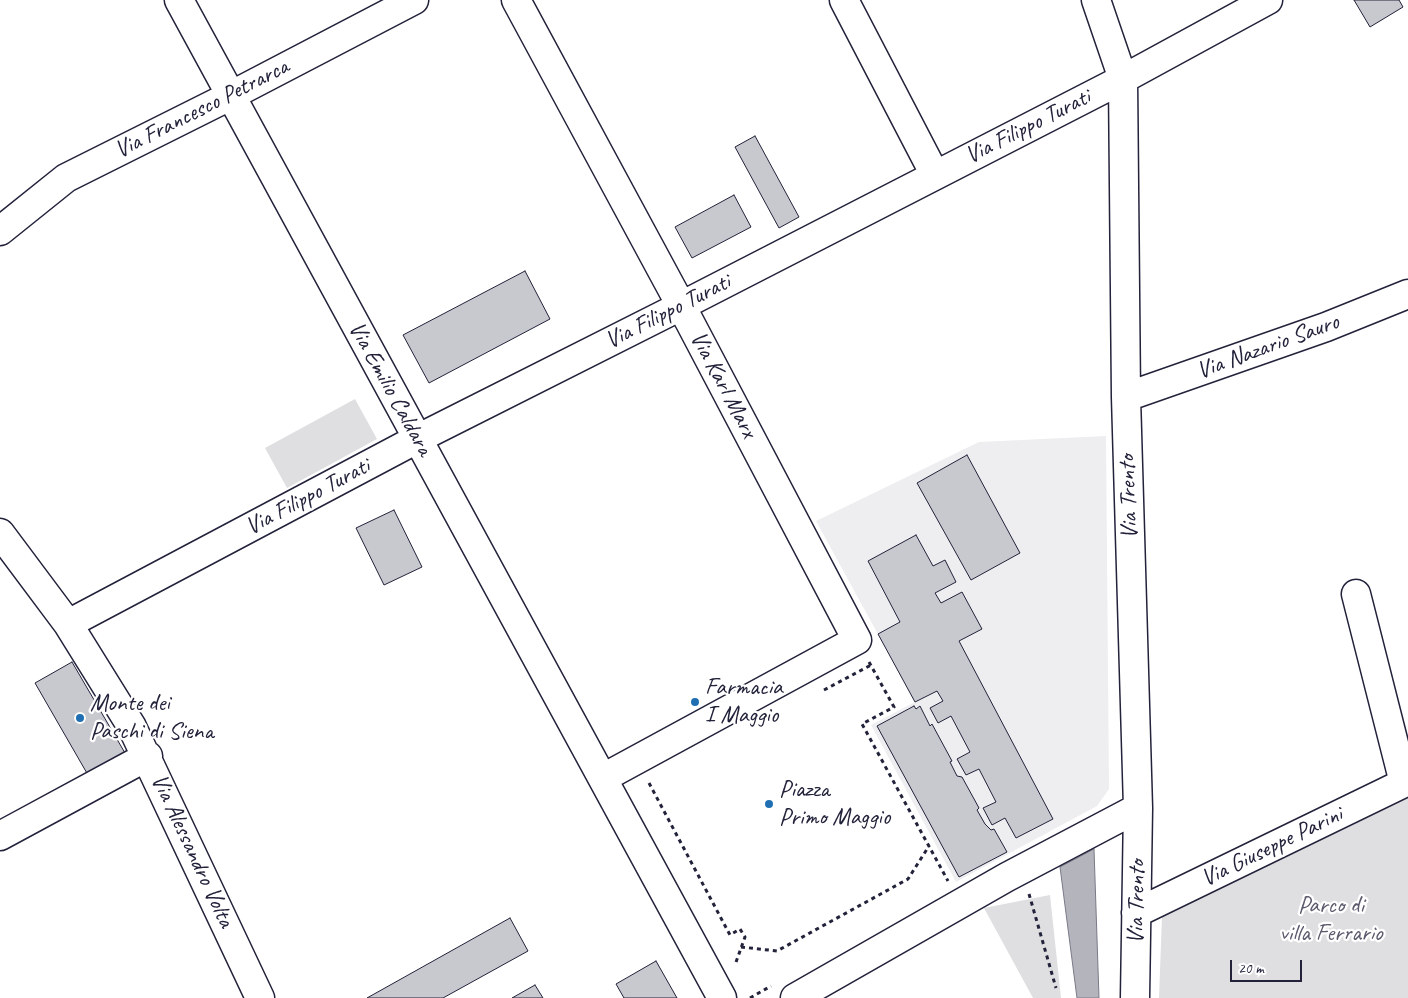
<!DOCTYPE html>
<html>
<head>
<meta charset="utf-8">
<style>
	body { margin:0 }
	#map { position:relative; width:1408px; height:998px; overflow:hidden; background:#fff; font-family:Caveat,sans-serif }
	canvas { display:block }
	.scale { position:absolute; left:1230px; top:960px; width:72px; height:22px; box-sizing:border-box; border:2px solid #22223b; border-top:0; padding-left:6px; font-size:15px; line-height:18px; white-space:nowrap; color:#22223b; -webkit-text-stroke:4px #fff; paint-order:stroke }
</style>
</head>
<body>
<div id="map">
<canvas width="1408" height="998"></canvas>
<div class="scale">20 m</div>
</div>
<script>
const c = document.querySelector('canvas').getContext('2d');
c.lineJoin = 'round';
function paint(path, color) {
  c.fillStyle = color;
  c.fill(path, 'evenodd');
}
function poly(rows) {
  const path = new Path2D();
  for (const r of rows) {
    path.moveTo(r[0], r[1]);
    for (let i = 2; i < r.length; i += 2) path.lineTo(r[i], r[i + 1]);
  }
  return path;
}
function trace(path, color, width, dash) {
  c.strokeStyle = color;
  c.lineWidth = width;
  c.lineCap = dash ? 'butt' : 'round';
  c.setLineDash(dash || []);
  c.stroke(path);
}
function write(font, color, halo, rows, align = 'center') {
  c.font = font + ' Caveat,sans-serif';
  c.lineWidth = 4.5;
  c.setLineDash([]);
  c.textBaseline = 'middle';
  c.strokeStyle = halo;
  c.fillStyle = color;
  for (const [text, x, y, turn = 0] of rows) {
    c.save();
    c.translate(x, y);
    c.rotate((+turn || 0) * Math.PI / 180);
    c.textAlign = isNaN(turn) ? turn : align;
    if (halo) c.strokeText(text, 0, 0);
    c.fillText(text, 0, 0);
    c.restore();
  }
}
paint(poly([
	[1106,436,1109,789,1097,806,956,882,871,725,915,702,816,521,979,442]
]), '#eeeef1');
paint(poly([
	[355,399,377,439,287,488,265,448],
	[1408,796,1408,998,1159,998,1162,916],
	[1050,895,1061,998,1033,998,984,908]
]), '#dfdfe2');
const water = poly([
	[1094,849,1099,998,1077,998,1060,867,1094,849]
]);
paint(water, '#b4b4bc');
trace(water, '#7a7a88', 1);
const building = poly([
	[1354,0,1399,0,1403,7,1370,27,1354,0],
	[755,136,799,217,779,228,735,147,755,136],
	[734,195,751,227,692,258,675,227,734,195],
	[525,271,550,319,429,383,403,335,525,271],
	[967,455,1020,553,971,580,917,483,967,455],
	[394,510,422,567,384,585,356,528,394,510],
	[916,535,933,566,945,560,956,582,935,593,941,603,962,592,982,629,959,641,1053,819,1016,838,1005,818,992,825,983,808,996,802,979,769,966,775,957,759,970,752,951,716,938,723,930,708,943,701,937,691,915,702,878,634,900,622,868,561,916,535],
	[72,662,125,753,88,775,35,683,72,662],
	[914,706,916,709,920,706,930,726,932,724,952,761,950,762,957,776,962,777,979,808,977,810,985,824,991,830,994,829,1007,852,959,877,877,726,914,706],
	[510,918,528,951,443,998,367,998,510,918],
	[656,961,677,998,624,998,616,984,656,961],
	[535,985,543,998,512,998,535,985]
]);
paint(building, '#c8c8cf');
trace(building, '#22223b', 1);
const minor = poly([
	[179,0,722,998],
	[516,0,685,313,857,640,603,778],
	[844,0,935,175],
	[1096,0,1123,79,1126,397,1138,808,1135,998],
	[0,231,66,178,230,96,414,0],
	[1126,397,1326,327,1408,294],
	[0,533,68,624,132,727,260,998],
	[1356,594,1404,783],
	[68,624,417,439,681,306,1123,79,1268,0],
	[0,836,148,756],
	[1136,913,1408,781],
	[795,998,1007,877,1138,808]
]);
trace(minor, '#22223b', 31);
trace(poly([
	[869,662,894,707,862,724,948,881],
	[824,690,871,665],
	[649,783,730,935,740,929,745,937,735,965],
	[1029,894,1056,988],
	[741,947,777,951,908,879,929,846],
	[750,998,771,986]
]), '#22223b', 3, [4, 4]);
trace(minor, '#fff', 28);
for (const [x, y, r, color] of [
	[695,702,5,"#1f6fb2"],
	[80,718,5,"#1f6fb2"],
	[769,804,5,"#1f6fb2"]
]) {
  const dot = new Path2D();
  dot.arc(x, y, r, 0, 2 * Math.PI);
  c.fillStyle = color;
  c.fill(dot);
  trace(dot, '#fff', 2);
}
write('24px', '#22223b', '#fff', [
	["Via Francesco Petrarca",202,109,-27],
	["Via Filippo Turati",1028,127,-27],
	["Via Filippo Turati",668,312,-27],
	["Via Nazario Sauro",1268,347,-20],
	["Via Karl Marx",723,385,62],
	["Via Emilio Caldara",390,389,61],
	["Via Filippo Turati",308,497,-28],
	["Via Trento",1129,497,-92],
	["Via Giuseppe Parini",1272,847,-26],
	["Via Alessandro Volta",192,851,65],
	["Via Trento",1137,902,-89]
]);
write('24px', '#22223b', '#fff', [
	["Farmacia",705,688],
	["I Maggio",705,716],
	["Monte dei",90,704],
	["Paschi di Siena",90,732],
	["Piazza",779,790],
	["Primo Maggio",779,818]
], 'left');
write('24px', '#5b5b6d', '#fff', [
	["Parco di",1331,906],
	["villa Ferrario",1331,934]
]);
</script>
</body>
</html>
